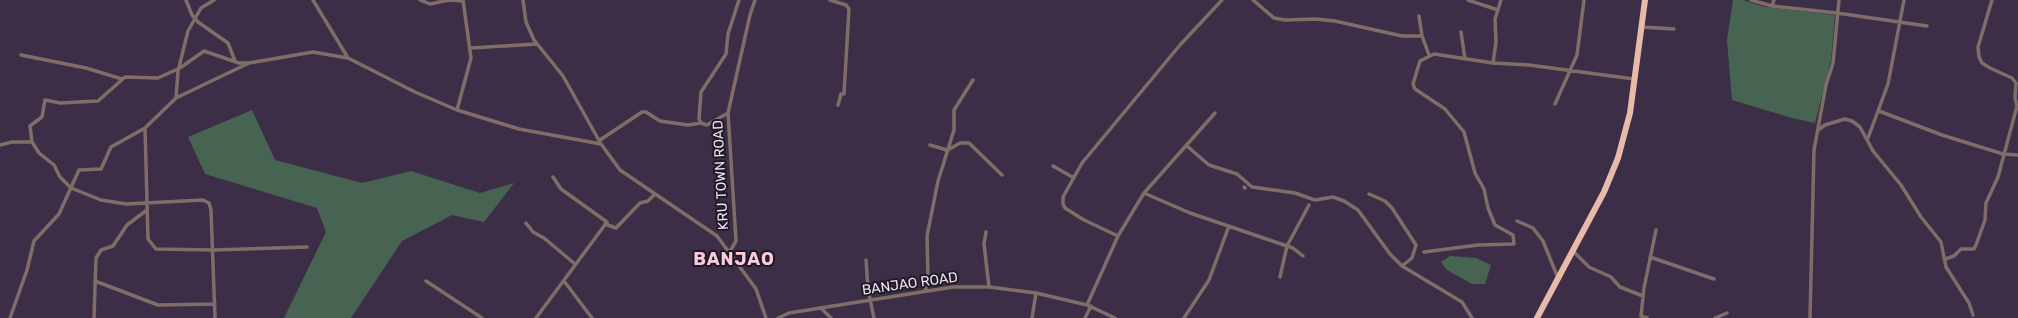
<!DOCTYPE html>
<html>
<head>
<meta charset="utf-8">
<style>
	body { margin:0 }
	canvas { display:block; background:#3c2e47 }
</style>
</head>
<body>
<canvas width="2018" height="318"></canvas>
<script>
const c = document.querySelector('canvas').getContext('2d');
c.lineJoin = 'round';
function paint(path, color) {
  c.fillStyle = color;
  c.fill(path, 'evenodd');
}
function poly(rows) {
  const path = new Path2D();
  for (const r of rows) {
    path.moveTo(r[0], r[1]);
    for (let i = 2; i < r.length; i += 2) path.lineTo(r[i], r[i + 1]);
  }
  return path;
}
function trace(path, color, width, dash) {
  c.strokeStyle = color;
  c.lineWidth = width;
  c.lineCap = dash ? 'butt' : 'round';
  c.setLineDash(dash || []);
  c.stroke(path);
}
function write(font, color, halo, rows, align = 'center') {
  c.font = font + ' Rubik,sans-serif';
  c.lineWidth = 4;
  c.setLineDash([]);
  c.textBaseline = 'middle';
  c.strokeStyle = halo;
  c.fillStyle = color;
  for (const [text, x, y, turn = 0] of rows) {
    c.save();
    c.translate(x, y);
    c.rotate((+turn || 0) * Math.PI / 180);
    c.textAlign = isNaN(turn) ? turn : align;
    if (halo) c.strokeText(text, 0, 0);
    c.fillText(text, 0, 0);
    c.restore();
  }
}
paint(poly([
	[1733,0,1743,0,1765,7,1835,15,1831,60,1815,123,1792,118,1732,100,1727,40],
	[252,110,275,160,362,183,411,171,480,193,514,183,484,222,452,215,402,241,351,318,284,318,326,232,317,208,205,174,188,137],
	[1450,256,1476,258,1491,265,1485,284,1472,284,1447,270,1441,262]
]), '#466451');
trace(poly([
	[186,0,192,15,198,22,228,43,235,61],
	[313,0,348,58],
	[420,0,430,4,449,0,463,1],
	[523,0,526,22,534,40,563,76,601,144,620,170,717,236,756,289,766,318],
	[830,0,846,5,849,9,844,94],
	[1253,0,1274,18,1285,20,1316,19,1335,21,1402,36,1422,36],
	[1468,0,1498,10],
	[1751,0,1772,6,1837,13,1927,26],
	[1772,6,1774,0],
	[1419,16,1422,36,1429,55],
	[1641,27,1674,29],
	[1461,32,1465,59],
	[471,48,537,44],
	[21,55,86,68,122,79],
	[1493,63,1496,42,1495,19,1501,0],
	[176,98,178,71,188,31,201,8,214,0],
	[1555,104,1577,55,1584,0],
	[838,105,841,94],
	[457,110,471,58,463,0],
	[1879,111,1942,135,2003,154,2018,155],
	[728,113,707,125,701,123,699,119,701,92,726,54,728,34,739,0],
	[1818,130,1825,125,1845,119,1852,121,1860,127,1873,151,1901,185,1921,217,1941,242,1946,267,1969,303,1973,315],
	[1868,138,1888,84,1904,0],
	[600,140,642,112,646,112,660,121,688,125,701,123],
	[32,142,39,153,54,165,60,177,71,188,101,200,126,204,203,200,209,203,211,210,215,318],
	[0,145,12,142,32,142,30,126,42,117,45,100,60,103,98,101,125,77,158,78,180,68,204,51,239,63,248,63],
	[930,145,947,150],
	[1187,146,1209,165,1237,174,1252,187,1295,193,1315,200,1333,197,1344,201,1358,210,1390,254,1402,266,1462,302,1472,318],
	[946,151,960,143,969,143,1002,175],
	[1053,166,1074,178],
	[1244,187,1245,188],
	[1144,193,1190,213,1293,248,1303,256],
	[1369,194,1385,201,1392,208,1416,245,1412,258,1402,266],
	[1517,221,1533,228,1543,241,1558,278],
	[526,223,533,232,544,238,575,264],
	[605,224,616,228,640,203,648,201,655,194],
	[986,232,984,244,989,287],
	[1118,236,1084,220,1065,208,1063,204,1063,197,1082,163,1180,45,1222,0],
	[307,247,213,250,156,249,148,239,145,128,176,98,249,63,313,52,348,58,415,92,457,110,519,129,601,144],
	[1573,251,1589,267,1611,277,1620,287,1643,296],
	[1424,252,1478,245,1514,244,1513,235,1495,225,1488,208,1484,189,1475,173,1464,132,1445,109,1415,89,1413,84,1420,61,1434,54,1493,63,1529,65,1634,79],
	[729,253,736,241,728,113,750,15,755,0],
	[1650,257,1714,279],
	[1945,259,1954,256,1961,249,1974,249,1976,245,1985,220,1986,203,1998,177,2017,106,2015,98,2016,83,2012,78,1990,68,1982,63,1979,57,1978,47,1992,0],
	[866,260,868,289,874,318],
	[1280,277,1287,246,1309,205],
	[95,281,158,305,215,304],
	[426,281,482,318],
	[564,281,592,318],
	[925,291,928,278,927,236,938,181,954,130,954,110,973,80],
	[1087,305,1118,236,1144,193,1215,113],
	[821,308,831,318],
	[10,318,27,270,34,241,59,214,79,170,101,169,111,147,145,128],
	[94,318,96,258,101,250,113,246,127,225,147,210],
	[536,318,607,222,561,189,553,177],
	[778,318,789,313,953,287,989,287,1036,293,1087,305,1115,318],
	[1032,318,1036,293],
	[1085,318,1091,306],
	[1184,318,1209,280,1229,226],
	[1647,318,1641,316,1644,288,1656,230],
	[1715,318,1727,313],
	[1810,318,1814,150,1826,85,1833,63,1839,0]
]), '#806d67', 3.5);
trace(poly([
	[1537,318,1604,192,1618,158,1630,113,1645,0]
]), '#e7baa9', 6);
write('14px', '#ece3f4', '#201925', [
	["KRU TOWN ROAD",721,175,-93],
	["BANJAO ROAD",910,284,-8]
]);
c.letterSpacing = '1px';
write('bold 18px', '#facade', '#201925', [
	["BANJAO",734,260]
]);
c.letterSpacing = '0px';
</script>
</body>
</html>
